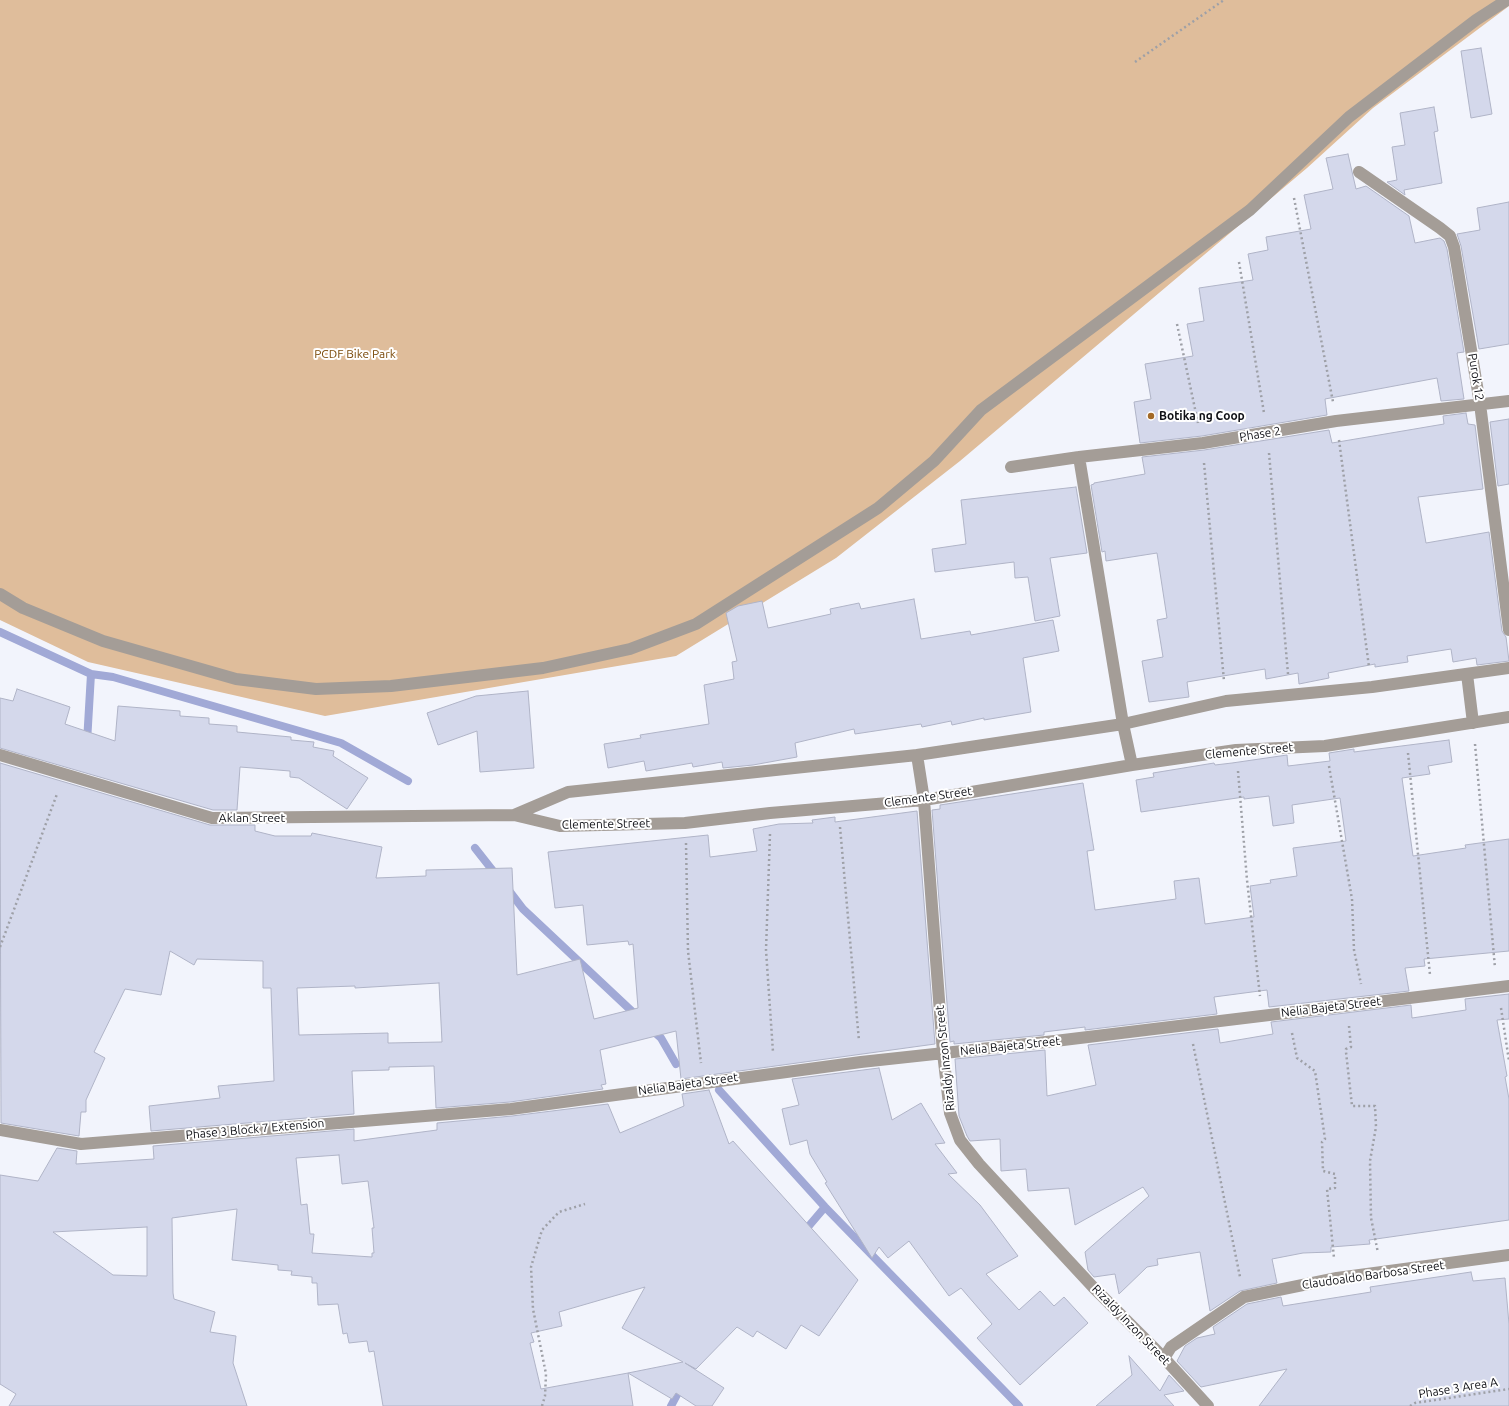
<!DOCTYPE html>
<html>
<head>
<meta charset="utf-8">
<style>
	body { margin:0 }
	canvas { display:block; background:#f2f4fc }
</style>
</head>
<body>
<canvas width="1509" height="1406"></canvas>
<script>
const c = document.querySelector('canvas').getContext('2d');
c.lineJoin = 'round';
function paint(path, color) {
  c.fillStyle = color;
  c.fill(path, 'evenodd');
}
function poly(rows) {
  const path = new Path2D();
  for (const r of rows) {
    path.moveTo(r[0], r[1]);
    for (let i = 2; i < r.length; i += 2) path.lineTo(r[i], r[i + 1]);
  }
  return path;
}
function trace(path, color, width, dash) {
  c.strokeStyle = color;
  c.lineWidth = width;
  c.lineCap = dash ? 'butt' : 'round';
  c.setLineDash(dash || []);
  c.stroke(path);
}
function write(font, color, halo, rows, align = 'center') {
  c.font = font + ' Ubuntu,sans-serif';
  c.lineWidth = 4;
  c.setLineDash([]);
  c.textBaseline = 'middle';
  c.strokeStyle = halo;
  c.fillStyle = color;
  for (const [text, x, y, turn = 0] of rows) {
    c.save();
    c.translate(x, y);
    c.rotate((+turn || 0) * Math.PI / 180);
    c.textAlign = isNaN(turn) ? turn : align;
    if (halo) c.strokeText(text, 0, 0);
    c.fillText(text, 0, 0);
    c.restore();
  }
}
paint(poly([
	[0,0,1509,0,1509,6,1373,108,1307,168,960,461,836,558,676,656,325,716,88,662,0,620]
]), '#dfbd9b');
trace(poly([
	[0,632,91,674,113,677,341,743,408,781],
	[87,742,91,674],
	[475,848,497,876],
	[507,888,523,909,638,1017],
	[651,1029,661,1038,676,1064],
	[719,1090,825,1207,1019,1406],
	[802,1234,825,1207],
	[671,1406,697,1357]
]), '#a1a9d6', 8);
const building = poly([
	[1481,48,1492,114,1471,118,1461,51,1481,48],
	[1434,107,1438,131,1434,132,1442,183,1404,190,1405,195,1387,182,1397,180,1392,147,1405,145,1400,113,1434,107],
	[1348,154,1356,189,1366,186,1409,216,1415,243,1440,238,1444,241,1447,249,1464,352,1457,353,1464,399,1441,401,1437,378,1325,399,1327,415,1202,436,1140,443,1134,402,1151,399,1145,364,1193,356,1187,324,1204,321,1199,288,1253,280,1248,254,1268,250,1266,237,1311,229,1304,195,1333,189,1326,158,1348,154],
	[1509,202,1509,344,1479,349,1461,246,1457,234,1480,230,1477,208,1509,202],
	[1466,413,1468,424,1475,425,1483,489,1418,497,1426,543,1489,532,1502,631,1506,637,1509,661,1477,665,1476,658,1453,662,1451,649,1407,656,1408,662,1375,667,1375,664,1328,673,1329,678,1299,684,1298,673,1266,679,1265,669,1187,682,1189,697,1149,702,1142,661,1163,657,1157,620,1167,618,1157,553,1106,561,1105,551,1102,552,1091,485,1094,484,1094,483,1145,474,1142,457,1204,450,1329,430,1332,443,1444,424,1443,416,1466,413],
	[1509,419,1509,484,1498,486,1490,422,1509,419],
	[1076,487,1087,553,1050,558,1060,616,1035,621,1028,577,1015,578,1014,562,935,572,932,549,966,544,961,500,1076,487],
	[914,599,921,639,970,631,971,635,1053,620,1059,651,1023,658,1031,712,984,720,984,718,952,725,951,721,922,727,921,724,855,734,854,729,795,743,797,757,753,765,723,768,722,762,693,767,692,763,646,771,644,761,608,768,604,744,641,738,640,735,709,724,704,685,734,679,732,662,737,661,726,613,738,606,762,601,768,628,831,614,830,609,859,603,861,609,914,599],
	[17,689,70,707,65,724,115,741,118,706,180,711,180,716,209,718,209,724,237,726,237,732,291,737,291,740,314,742,313,747,334,751,333,756,368,778,347,809,299,778,290,777,290,771,240,767,237,810,213,810,0,748,0,698,13,701,17,689],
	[528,691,534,768,480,772,477,731,438,745,427,713,476,696,528,691],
	[1449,740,1452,762,1428,766,1430,774,1402,778,1413,856,1466,848,1465,845,1509,839,1509,951,1424,959,1425,966,1405,968,1409,991,1269,1007,1267,990,1214,997,1217,1014,1085,1030,1085,1027,1044,1032,1044,1035,954,1044,954,1041,950,1042,932,810,940,809,940,805,1083,783,1094,850,1087,851,1095,910,1176,899,1174,881,1199,878,1205,924,1254,917,1250,886,1271,883,1270,880,1297,876,1293,848,1346,841,1340,798,1292,805,1294,823,1273,826,1269,796,1244,799,1244,797,1141,812,1136,780,1154,777,1153,773,1214,763,1215,765,1232,763,1287,755,1288,766,1330,761,1329,753,1354,749,1354,752,1449,740],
	[0,763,210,825,255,825,255,831,275,836,311,836,312,833,382,847,376,878,426,876,426,870,512,868,517,975,580,959,594,1019,638,1008,633,944,629,945,628,941,587,945,583,905,555,908,548,852,708,835,710,857,757,851,753,829,779,824,813,823,812,820,835,817,835,822,917,811,935,1044,681,1079,676,1031,600,1050,606,1084,601,1085,603,1089,510,1102,436,1108,434,1066,389,1067,389,1070,352,1071,354,1114,151,1131,149,1106,220,1098,218,1086,274,1081,271,988,263,988,263,961,197,959,194,965,170,951,161,995,125,989,94,1052,105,1058,86,1100,86,1112,81,1112,79,1136,1,1123,0,763],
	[439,983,442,1042,388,1043,388,1033,299,1035,297,988,355,986,355,988,439,983],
	[1509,994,1509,1019,1497,1020,1507,1076,1505,1077,1509,1099,1509,1220,1369,1240,1370,1244,1331,1247,1331,1252,1303,1253,1272,1259,1277,1283,1240,1291,1210,1311,1200,1252,1157,1259,1158,1265,1147,1267,1119,1294,1115,1274,1094,1277,1088,1270,1085,1252,1149,1196,1143,1187,1075,1225,1069,1188,1028,1191,1026,1169,1001,1171,1000,1139,970,1141,967,1136,959,1116,955,1059,1045,1050,1047,1096,1096,1085,1088,1045,1218,1029,1220,1043,1273,1034,1271,1022,1411,1005,1412,1018,1466,1010,1465,999,1509,994],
	[879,1068,892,1120,921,1103,945,1143,935,1144,957,1173,948,1174,980,1205,1018,1256,986,1274,1019,1310,1040,1291,1054,1306,1064,1297,1088,1323,1020,1385,977,1338,992,1324,961,1288,949,1296,909,1241,888,1258,879,1247,872,1258,825,1183,827,1182,810,1154,807,1140,790,1145,782,1109,799,1105,792,1079,879,1068],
	[709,1090,729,1144,733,1141,858,1280,819,1336,801,1325,786,1349,757,1331,753,1337,737,1327,696,1369,685,1363,724,1388,712,1406,696,1406,676,1393,672,1399,628,1373,683,1362,622,1328,645,1287,559,1312,562,1326,531,1333,534,1342,530,1343,541,1389,628,1373,633,1406,383,1406,374,1351,369,1352,367,1341,349,1343,347,1333,343,1334,338,1304,318,1305,317,1283,312,1283,312,1277,291,1275,292,1271,278,1270,278,1265,232,1260,237,1209,172,1218,173,1293,174,1299,215,1312,210,1332,236,1336,233,1363,247,1406,9,1406,16,1394,0,1384,0,1175,38,1181,57,1148,77,1151,76,1164,154,1159,153,1146,354,1129,354,1141,437,1130,437,1123,512,1116,608,1104,620,1133,684,1106,682,1094,709,1090],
	[339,1155,342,1184,368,1181,374,1228,372,1228,374,1253,372,1253,372,1257,312,1253,314,1234,310,1234,307,1204,301,1205,296,1158,339,1155],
	[147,1227,147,1276,113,1275,53,1232,147,1227],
	[1471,1272,1473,1281,1505,1278,1509,1324,1509,1406,1259,1406,1287,1369,1201,1387,1177,1361,1185,1346,1197,1338,1215,1334,1213,1327,1247,1304,1281,1297,1283,1306,1371,1292,1370,1287,1471,1272],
	[1129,1356,1160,1391,1169,1375,1184,1391,1164,1395,1174,1406,1096,1406,1132,1375,1129,1356]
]);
paint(building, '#d4d8eb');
trace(building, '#b0b4c7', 1);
trace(poly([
	[1135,62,1224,0],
	[1294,198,1333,402],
	[1239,262,1264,413],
	[1177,324,1198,423],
	[1339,440,1369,667],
	[1269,453,1288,674],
	[1204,463,1224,681],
	[1475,744,1495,968],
	[1408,753,1430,975],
	[1329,766,1352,899,1354,950,1361,984],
	[1238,771,1247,880,1260,996],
	[840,827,859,1041],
	[770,834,766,950,773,1052],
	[686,843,688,951,701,1063],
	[0,947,57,794],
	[1501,1008,1509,1061],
	[1349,1026,1351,1047,1346,1049,1346,1052,1352,1106,1375,1106,1376,1127,1370,1161,1371,1218,1378,1253],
	[1292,1033,1297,1058,1315,1071,1325,1139,1322,1142,1323,1171,1335,1174,1335,1188,1327,1189,1334,1258],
	[1193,1044,1240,1277],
	[542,1406,545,1396,546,1374,533,1309,531,1267,542,1230,559,1212,585,1204],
	[1410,1406,1415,1403,1509,1389]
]), '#9ea0a7', 2.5, [2, 3]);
trace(poly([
	[0,594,23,608,103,641,236,679,316,689,391,686,543,668,630,649,696,624,878,508,934,461,981,410,1250,210,1349,117,1476,20,1507,0]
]), '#a49d97', 12);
trace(poly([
	[1359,172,1440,228,1450,236,1454,247,1480,404,1509,630],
	[1079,457,1123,724,1132,765],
	[1011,467,1079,457,1203,443,1336,421,1509,401],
	[1467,674,1473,723],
	[0,755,212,818,514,815,560,826,685,823,770,813,924,800,1132,765,1236,750,1325,746,1509,717],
	[917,755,924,800,943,1053,950,1113,960,1140,979,1164,1093,1287,1164,1358,1208,1406],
	[514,815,568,792,917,755,1123,724,1226,701,1372,687,1509,668],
	[0,1130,81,1144,511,1109,861,1062,1055,1041,1509,986],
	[1164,1358,1171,1347,1244,1297,1337,1278,1509,1255]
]), '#a49d97', 12);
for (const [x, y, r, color] of [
	[1151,416,4,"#a36a28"]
]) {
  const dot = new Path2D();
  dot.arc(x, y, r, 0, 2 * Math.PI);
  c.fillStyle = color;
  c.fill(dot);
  trace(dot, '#fff', 1.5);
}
write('12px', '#7b4a0a', '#fff', [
	["PCDF Bike Park",355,354]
]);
write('12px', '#0e0f15', '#fff', [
	["Purok 12",1476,377,81],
	["Phase 2",1260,434,-9],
	["Clemente Street",1249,751,-5],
	["Clemente Street",928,797,-8],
	["Aklan Street",252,818],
	["Clemente Street",606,824,-1],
	["Nelia Bajeta Street",1331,1007,-7],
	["Nelia Bajeta Street",1010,1046,-6],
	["Rizaldy Inzon Street",945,1058,-96],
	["Nelia Bajeta Street",688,1084,-8],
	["Phase 3 Block 7 Extension",255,1129,-5],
	["Claudoaldo Barbosa Street",1373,1275,-8],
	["Rizaldy Inzon Street",1131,1325,46],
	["Phase 3 Area A",1458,1388,-9]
]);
write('bold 12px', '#0e0f15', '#fff', [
	["Botika ng Coop",1159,416]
], 'left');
</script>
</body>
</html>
